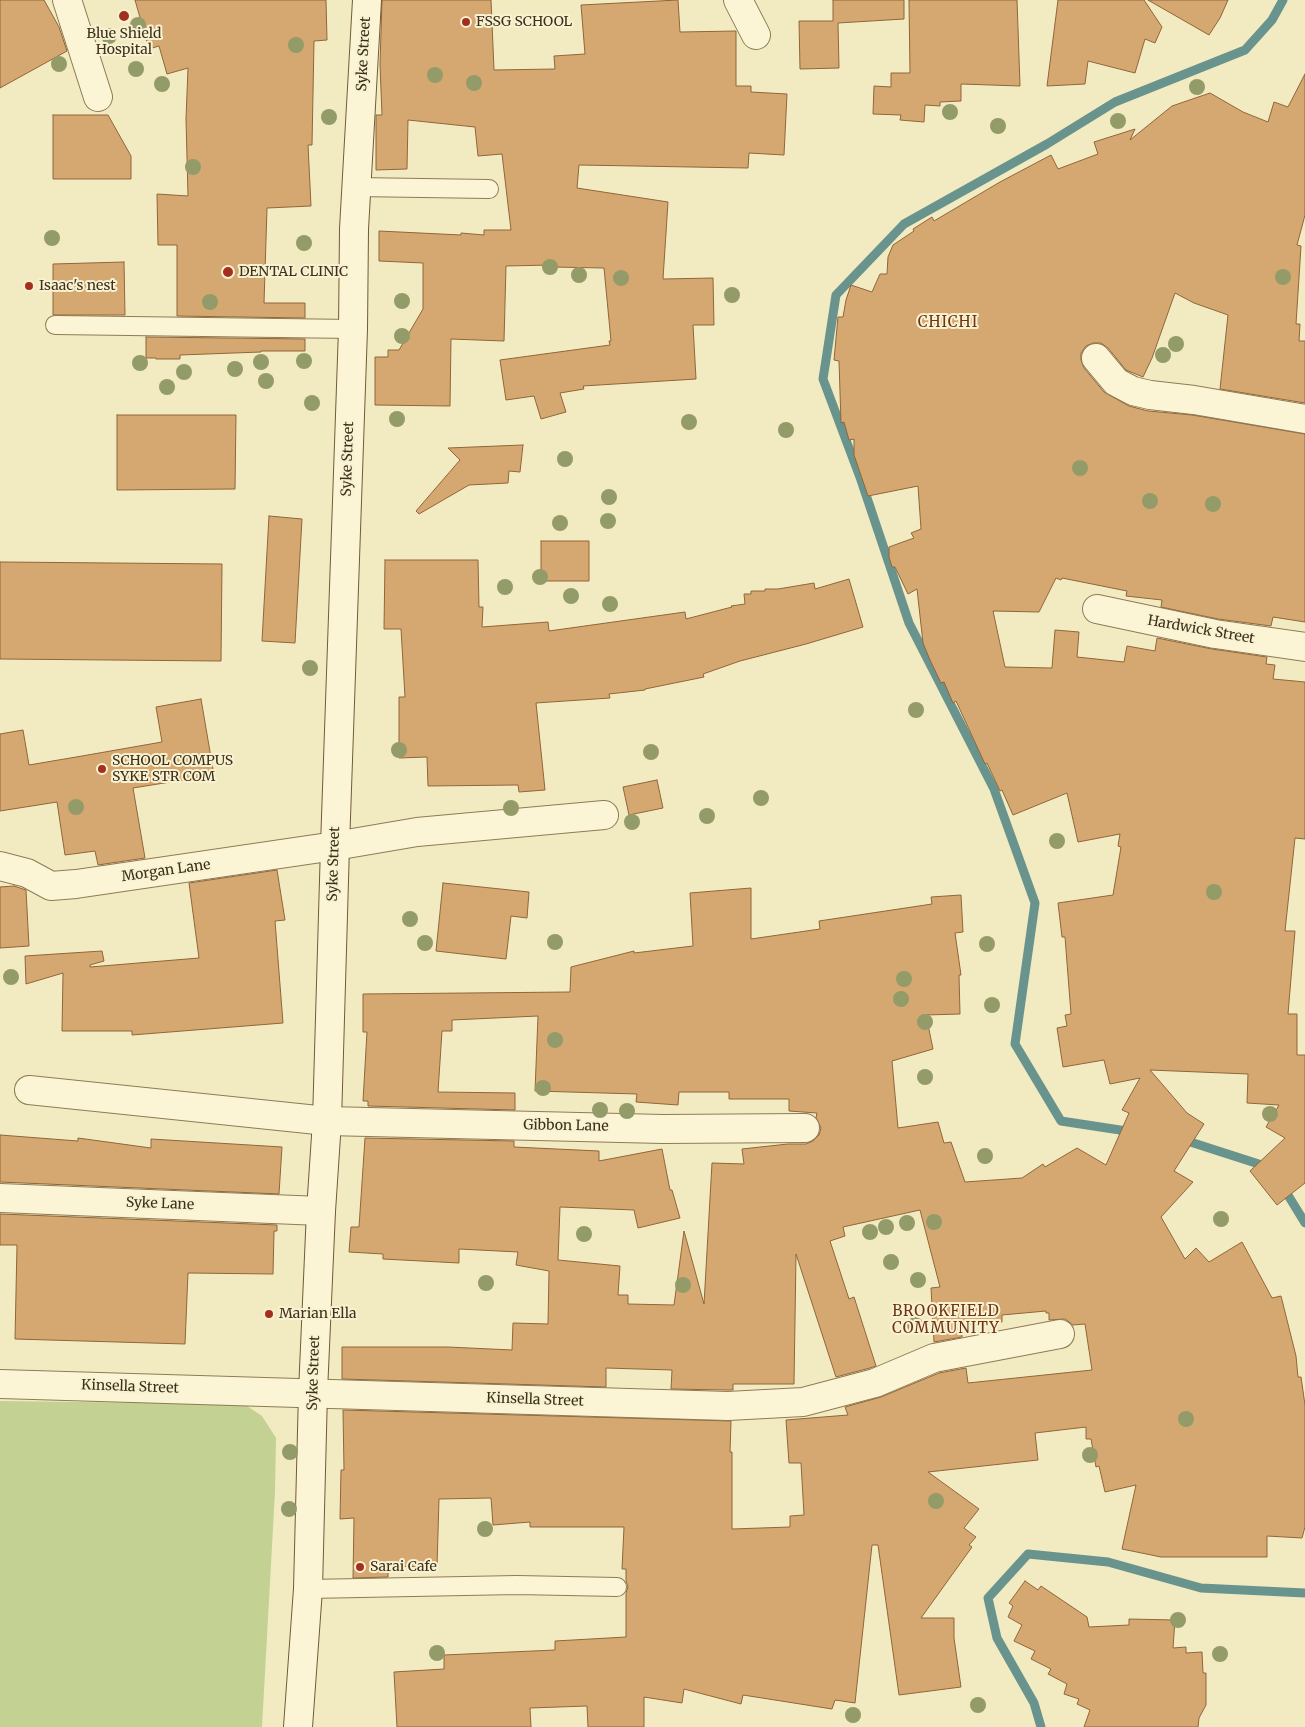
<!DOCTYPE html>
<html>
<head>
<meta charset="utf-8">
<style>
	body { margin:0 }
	canvas { display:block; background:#f2eac1 }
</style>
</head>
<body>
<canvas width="1305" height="1727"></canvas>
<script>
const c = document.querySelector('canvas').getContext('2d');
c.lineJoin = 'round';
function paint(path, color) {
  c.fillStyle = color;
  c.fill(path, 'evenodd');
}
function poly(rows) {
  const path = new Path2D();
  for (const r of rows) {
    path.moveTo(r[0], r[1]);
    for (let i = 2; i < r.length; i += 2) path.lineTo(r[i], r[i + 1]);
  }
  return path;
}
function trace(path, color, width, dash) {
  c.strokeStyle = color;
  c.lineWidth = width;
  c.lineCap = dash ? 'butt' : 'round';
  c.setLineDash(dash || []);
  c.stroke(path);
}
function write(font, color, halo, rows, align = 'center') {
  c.font = font + ' Merriweather,serif';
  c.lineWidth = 4;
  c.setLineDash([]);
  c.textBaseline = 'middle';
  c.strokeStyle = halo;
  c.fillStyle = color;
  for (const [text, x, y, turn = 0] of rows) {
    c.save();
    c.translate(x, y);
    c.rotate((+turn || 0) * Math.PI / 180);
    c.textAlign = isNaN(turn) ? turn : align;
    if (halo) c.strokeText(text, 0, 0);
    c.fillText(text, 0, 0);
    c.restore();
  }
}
paint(poly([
	[0,1401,244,1404,262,1416,276,1438,275,1492,262,1727,0,1727]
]), '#c3d293');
trace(poly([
	[1133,1132,1061,1121,1015,1044,1035,903,994,789,909,623,861,480,823,379,836,295,904,224,1047,144,1115,102,1245,50,1272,20,1283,0],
	[1181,1139,1268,1167],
	[1283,1187,1305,1223],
	[1041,1727,1034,1703,997,1638,988,1598,1028,1554,1108,1562,1201,1588,1305,1593]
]), '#69948e', 9);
const building = poly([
	[0,0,44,0,59,27,67,51,0,88,0,0],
	[135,0,326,0,327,40,314,41,312,145,308,145,311,206,267,208,264,303,305,303,305,318,177,316,177,245,158,245,157,194,188,196,186,119,188,68,167,74,159,46,149,49,135,0],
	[382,0,491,0,494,70,555,69,554,56,585,54,581,5,678,0,680,32,736,31,736,86,751,86,751,92,787,94,784,155,749,153,748,168,579,165,577,188,668,202,663,279,713,278,714,325,693,325,696,379,583,386,584,389,560,393,566,412,541,419,534,396,506,400,500,360,610,345,609,341,611,341,604,268,552,267,552,265,506,266,504,341,451,339,450,406,375,405,375,357,388,357,388,350,399,350,423,309,423,263,379,261,379,231,461,235,461,233,484,235,484,230,511,230,502,154,478,156,475,127,408,120,407,169,376,170,376,115,382,115,380,65,382,0],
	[833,0,904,0,904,19,838,23,839,68,800,69,799,21,833,21,833,0],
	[909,0,1017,0,1020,86,961,84,961,101,940,102,940,106,925,105,924,122,900,120,901,115,873,114,874,86,891,87,891,73,910,73,909,0],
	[1058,0,1144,0,1162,27,1155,43,1145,39,1135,73,1088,61,1085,84,1047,86,1058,0],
	[1148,0,1228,0,1220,18,1209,35,1148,0],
	[1305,74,1305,215,1297,245,1301,246,1296,324,1300,324,1299,341,1305,341,1305,403,1220,389,1228,315,1194,303,1175,293,1152,358,1143,377,1126,370,1108,348,1101,343,1093,343,1086,346,1081,353,1081,360,1084,368,1104,392,1129,406,1148,411,1192,415,1305,434,1305,622,1273,617,1271,626,1218,619,1161,607,1162,600,1126,596,1127,591,1062,578,1061,580,1056,578,1039,612,993,611,1005,667,1052,668,1055,630,1079,632,1077,657,1124,662,1127,646,1155,651,1157,638,1212,649,1267,657,1266,664,1275,665,1273,679,1305,682,1305,839,1295,838,1285,931,1295,931,1288,1014,1297,1014,1297,1055,1305,1055,1305,1183,1277,1205,1250,1171,1285,1138,1266,1127,1279,1105,1247,1103,1248,1074,1150,1070,1187,1113,1204,1124,1174,1171,1193,1182,1161,1217,1185,1259,1196,1248,1209,1262,1242,1242,1272,1298,1281,1296,1296,1356,1298,1377,1301,1377,1305,1405,1305,1527,1302,1538,1267,1536,1267,1557,1161,1557,1122,1549,1136,1485,1105,1492,1099,1466,1096,1467,1091,1439,1086,1439,1086,1427,1035,1433,1038,1460,928,1472,979,1509,964,1528,976,1537,969,1545,972,1547,921,1618,954,1618,954,1638,961,1687,899,1695,878,1545,872,1545,855,1703,835,1700,832,1709,743,1695,741,1704,684,1689,682,1703,644,1697,644,1727,588,1727,587,1706,530,1708,531,1727,397,1727,394,1672,444,1669,444,1655,555,1650,555,1641,626,1637,626,1593,628,1587,626,1581,626,1569,622,1569,624,1527,530,1527,530,1522,493,1525,491,1498,439,1499,437,1567,388,1566,388,1577,353,1578,354,1518,340,1519,341,1470,344,1470,343,1410,731,1421,730,1452,732,1452,732,1529,790,1527,790,1516,804,1515,801,1463,789,1463,786,1420,848,1415,845,1407,881,1397,939,1373,966,1368,968,1383,1092,1370,1085,1324,1073,1325,1065,1319,1049,1320,1049,1313,1046,1313,1046,1311,1002,1315,1002,1322,963,1325,965,1332,962,1333,962,1337,934,1342,931,1288,940,1287,920,1210,843,1227,845,1236,830,1241,849,1299,854,1297,876,1366,870,1368,836,1377,796,1254,794,1384,733,1384,733,1390,728,1390,671,1389,672,1370,606,1368,606,1387,342,1379,342,1347,448,1347,512,1350,513,1323,548,1324,549,1271,516,1265,518,1252,459,1249,459,1263,383,1259,383,1254,349,1252,351,1227,359,1227,365,1138,514,1141,514,1147,599,1151,599,1161,662,1149,670,1190,672,1190,680,1218,638,1228,634,1210,560,1207,558,1260,620,1266,618,1295,628,1295,628,1304,674,1305,684,1231,704,1304,712,1163,744,1164,742,1149,788,1144,806,1144,813,1141,819,1135,821,1128,816,1118,817,1113,789,1111,789,1099,729,1099,729,1092,679,1092,678,1105,636,1102,637,1094,535,1091,538,1016,452,1020,452,1031,442,1031,438,1092,515,1093,515,1110,368,1106,368,1101,363,1101,367,1032,363,1032,363,994,570,992,571,967,634,951,634,953,693,946,690,893,751,888,751,939,820,929,819,921,932,904,931,897,961,895,963,932,955,933,961,975,959,975,960,1014,926,1015,933,1049,892,1061,898,1128,938,1122,944,1143,951,1142,965,1182,1022,1178,1043,1164,1045,1167,1077,1148,1106,1165,1129,1113,1122,1110,1140,1078,1110,1084,1104,1060,1063,1067,1057,1028,1067,1026,1065,1015,1071,1014,1065,937,1062,937,1058,903,1113,895,1121,847,1118,846,1120,834,1078,842,1067,793,1013,815,1002,790,1000,791,987,763,985,764,956,701,953,703,944,682,941,683,930,660,923,643,917,589,908,594,895,567,892,567,889,557,889,547,914,538,911,533,921,529,918,486,868,496,854,455,854,439,849,440,844,422,841,423,839,361,834,360,838,317,843,317,846,300,851,285,872,292,880,274,887,274,888,257,893,245,914,231,913,229,932,217,934,221,1000,182,1051,155,1058,169,1098,154,1094,142,1135,129,1130,140,1172,106,1210,93,1243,112,1268,122,1274,102,1288,107,1305,74],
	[53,115,108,115,131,156,131,179,53,179,53,115],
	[124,262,125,315,53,315,53,264,124,262],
	[146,337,305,339,305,351,261,351,261,352,180,355,180,359,156,359,156,358,146,358,146,337],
	[117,415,236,415,235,489,117,490,117,415],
	[523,445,520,472,509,471,508,483,469,485,419,514,416,511,460,460,448,448,523,445],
	[269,516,302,519,295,643,262,641,269,516],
	[541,541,589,541,589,581,541,581,541,541],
	[385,560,478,560,479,607,483,607,482,627,548,622,549,631,685,612,686,619,732,607,731,606,745,604,744,594,751,594,751,591,765,591,765,589,778,589,814,583,815,589,849,579,863,627,806,644,740,661,703,674,704,677,645,689,645,690,609,694,610,698,536,703,545,790,519,792,518,785,428,786,427,757,399,758,399,697,405,697,401,629,384,629,385,560],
	[0,562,222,564,221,661,0,659,0,562],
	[201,699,214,775,133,788,145,858,98,865,95,851,65,855,57,802,0,811,0,734,23,730,29,765,82,756,162,742,156,707,201,699],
	[657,780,663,808,629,815,623,787,657,780],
	[277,870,285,920,275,921,283,1023,132,1035,132,1031,62,1031,63,973,26,984,25,956,102,951,104,961,90,965,90,967,199,958,189,883,277,870],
	[443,883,529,892,527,918,511,916,506,959,436,951,443,883],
	[14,886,26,890,29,946,0,948,0,887,14,886],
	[0,1135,78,1141,78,1138,151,1148,151,1139,282,1147,279,1194,0,1182,0,1135],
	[0,1214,277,1225,277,1231,274,1231,273,1274,188,1273,185,1344,15,1339,17,1245,0,1245,0,1214],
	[1025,1581,1038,1590,1041,1586,1087,1617,1089,1627,1129,1625,1129,1619,1175,1620,1173,1648,1186,1647,1186,1653,1202,1652,1203,1673,1206,1673,1206,1705,1199,1718,1198,1727,1084,1727,1090,1710,1077,1704,1079,1699,1064,1694,1067,1684,1048,1674,1051,1669,1031,1659,1035,1651,1014,1641,1022,1625,1008,1617,1013,1606,1009,1603,1025,1581]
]);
paint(building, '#d5a872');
trace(building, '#906639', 1);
const lane = poly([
	[356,187,489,189],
	[55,325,353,329],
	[308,1589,517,1585,617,1587]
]);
const street = poly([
	[67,0,98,97],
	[738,0,756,35],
	[1096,358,1116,382,1133,391,1150,395,1194,400,1305,419],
	[1097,609,1215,634,1305,647],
	[0,866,27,873,51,886,76,884,335,846,417,832,604,815],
	[29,1090,327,1121,663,1129,805,1128],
	[0,1198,321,1211],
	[0,1384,728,1406,803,1402,875,1383,934,1358,1060,1334]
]);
const secondary = poly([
	[298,1727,308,1589,313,1392,321,1211,327,1121,335,846,353,329,354,229,367,0]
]);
trace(lane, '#8e7b56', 20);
trace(street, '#8e7b56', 30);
trace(secondary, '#705b39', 30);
trace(lane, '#fcf5d5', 18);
trace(street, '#fcf5d5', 28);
trace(secondary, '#fcf5d5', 28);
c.fillStyle = '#939b68';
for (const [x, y] of [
	[138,25],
	[109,36],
	[296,45],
	[59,64],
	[136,69],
	[435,75],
	[474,83],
	[162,84],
	[1197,87],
	[950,112],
	[329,117],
	[1118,121],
	[998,126],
	[193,167],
	[52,238],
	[304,243],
	[550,267],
	[579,275],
	[1283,277],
	[621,278],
	[732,295],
	[402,301],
	[210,302],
	[402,336],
	[1176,344],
	[1163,355],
	[304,361],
	[261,362],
	[140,363],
	[235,369],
	[184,372],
	[266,381],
	[167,387],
	[312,403],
	[397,419],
	[689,422],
	[786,430],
	[565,459],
	[1080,468],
	[609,497],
	[1150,501],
	[1213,504],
	[608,521],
	[560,523],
	[540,577],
	[505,587],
	[571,596],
	[610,604],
	[310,668],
	[916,710],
	[399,750],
	[651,752],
	[761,798],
	[76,807],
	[511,808],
	[707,816],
	[632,822],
	[1057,841],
	[1214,892],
	[410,919],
	[555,942],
	[425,943],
	[987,944],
	[11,977],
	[904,979],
	[901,999],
	[992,1005],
	[925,1022],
	[555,1040],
	[925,1077],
	[543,1088],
	[600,1110],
	[627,1111],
	[1270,1114],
	[985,1156],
	[1221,1219],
	[934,1222],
	[907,1223],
	[886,1227],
	[870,1232],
	[584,1234],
	[891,1262],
	[918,1280],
	[486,1283],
	[683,1285],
	[915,1325],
	[1186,1419],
	[290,1452],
	[1090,1455],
	[936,1501],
	[289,1509],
	[485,1529],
	[1178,1620],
	[437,1653],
	[1220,1654],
	[978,1705],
	[853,1715]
]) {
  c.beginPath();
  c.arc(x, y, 8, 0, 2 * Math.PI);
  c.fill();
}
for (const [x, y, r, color] of [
	[124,16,6,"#a32f20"],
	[466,22,5,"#a32f20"],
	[228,272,6,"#a32f20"],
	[29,286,5,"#a32f20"],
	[102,769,5,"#a32f20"],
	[269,1314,5,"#a32f20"],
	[360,1567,5,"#a32f20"]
]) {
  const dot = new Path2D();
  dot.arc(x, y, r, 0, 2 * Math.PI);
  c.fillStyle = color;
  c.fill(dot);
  trace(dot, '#f9f2d1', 2);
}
write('14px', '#3c2f1c', '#f9f2d1', [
	["FSSG SCHOOL",476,22],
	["Blue Shield",124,34,"center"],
	["Hospital",124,50,"center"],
	["DENTAL CLINIC",239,272],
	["Isaac's nest",39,286],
	["SCHOOL COMPUS",112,761],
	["SYKE STR COM",112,777],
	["Marian Ella",279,1314],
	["Sarai Cafe",370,1567]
], 'left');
write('14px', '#3c2f1c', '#f9f2d1', [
	["Syke Street",364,54,-87],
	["Syke Street",348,459,-88],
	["Hardwick Street",1201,630,10],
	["Syke Street",334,864,-88],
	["Morgan Lane",166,871,-8],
	["Gibbon Lane",566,1126,1],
	["Syke Lane",160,1204,2],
	["Syke Street",314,1373,-88],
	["Kinsella Street",130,1387,2],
	["Kinsella Street",535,1400,2]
]);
c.letterSpacing = '1px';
write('15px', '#6d3417', '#f9f2d1', [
	["CHICHI",948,323],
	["BROOKFIELD",946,1312],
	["COMMUNITY",946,1329]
]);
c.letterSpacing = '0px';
</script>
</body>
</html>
